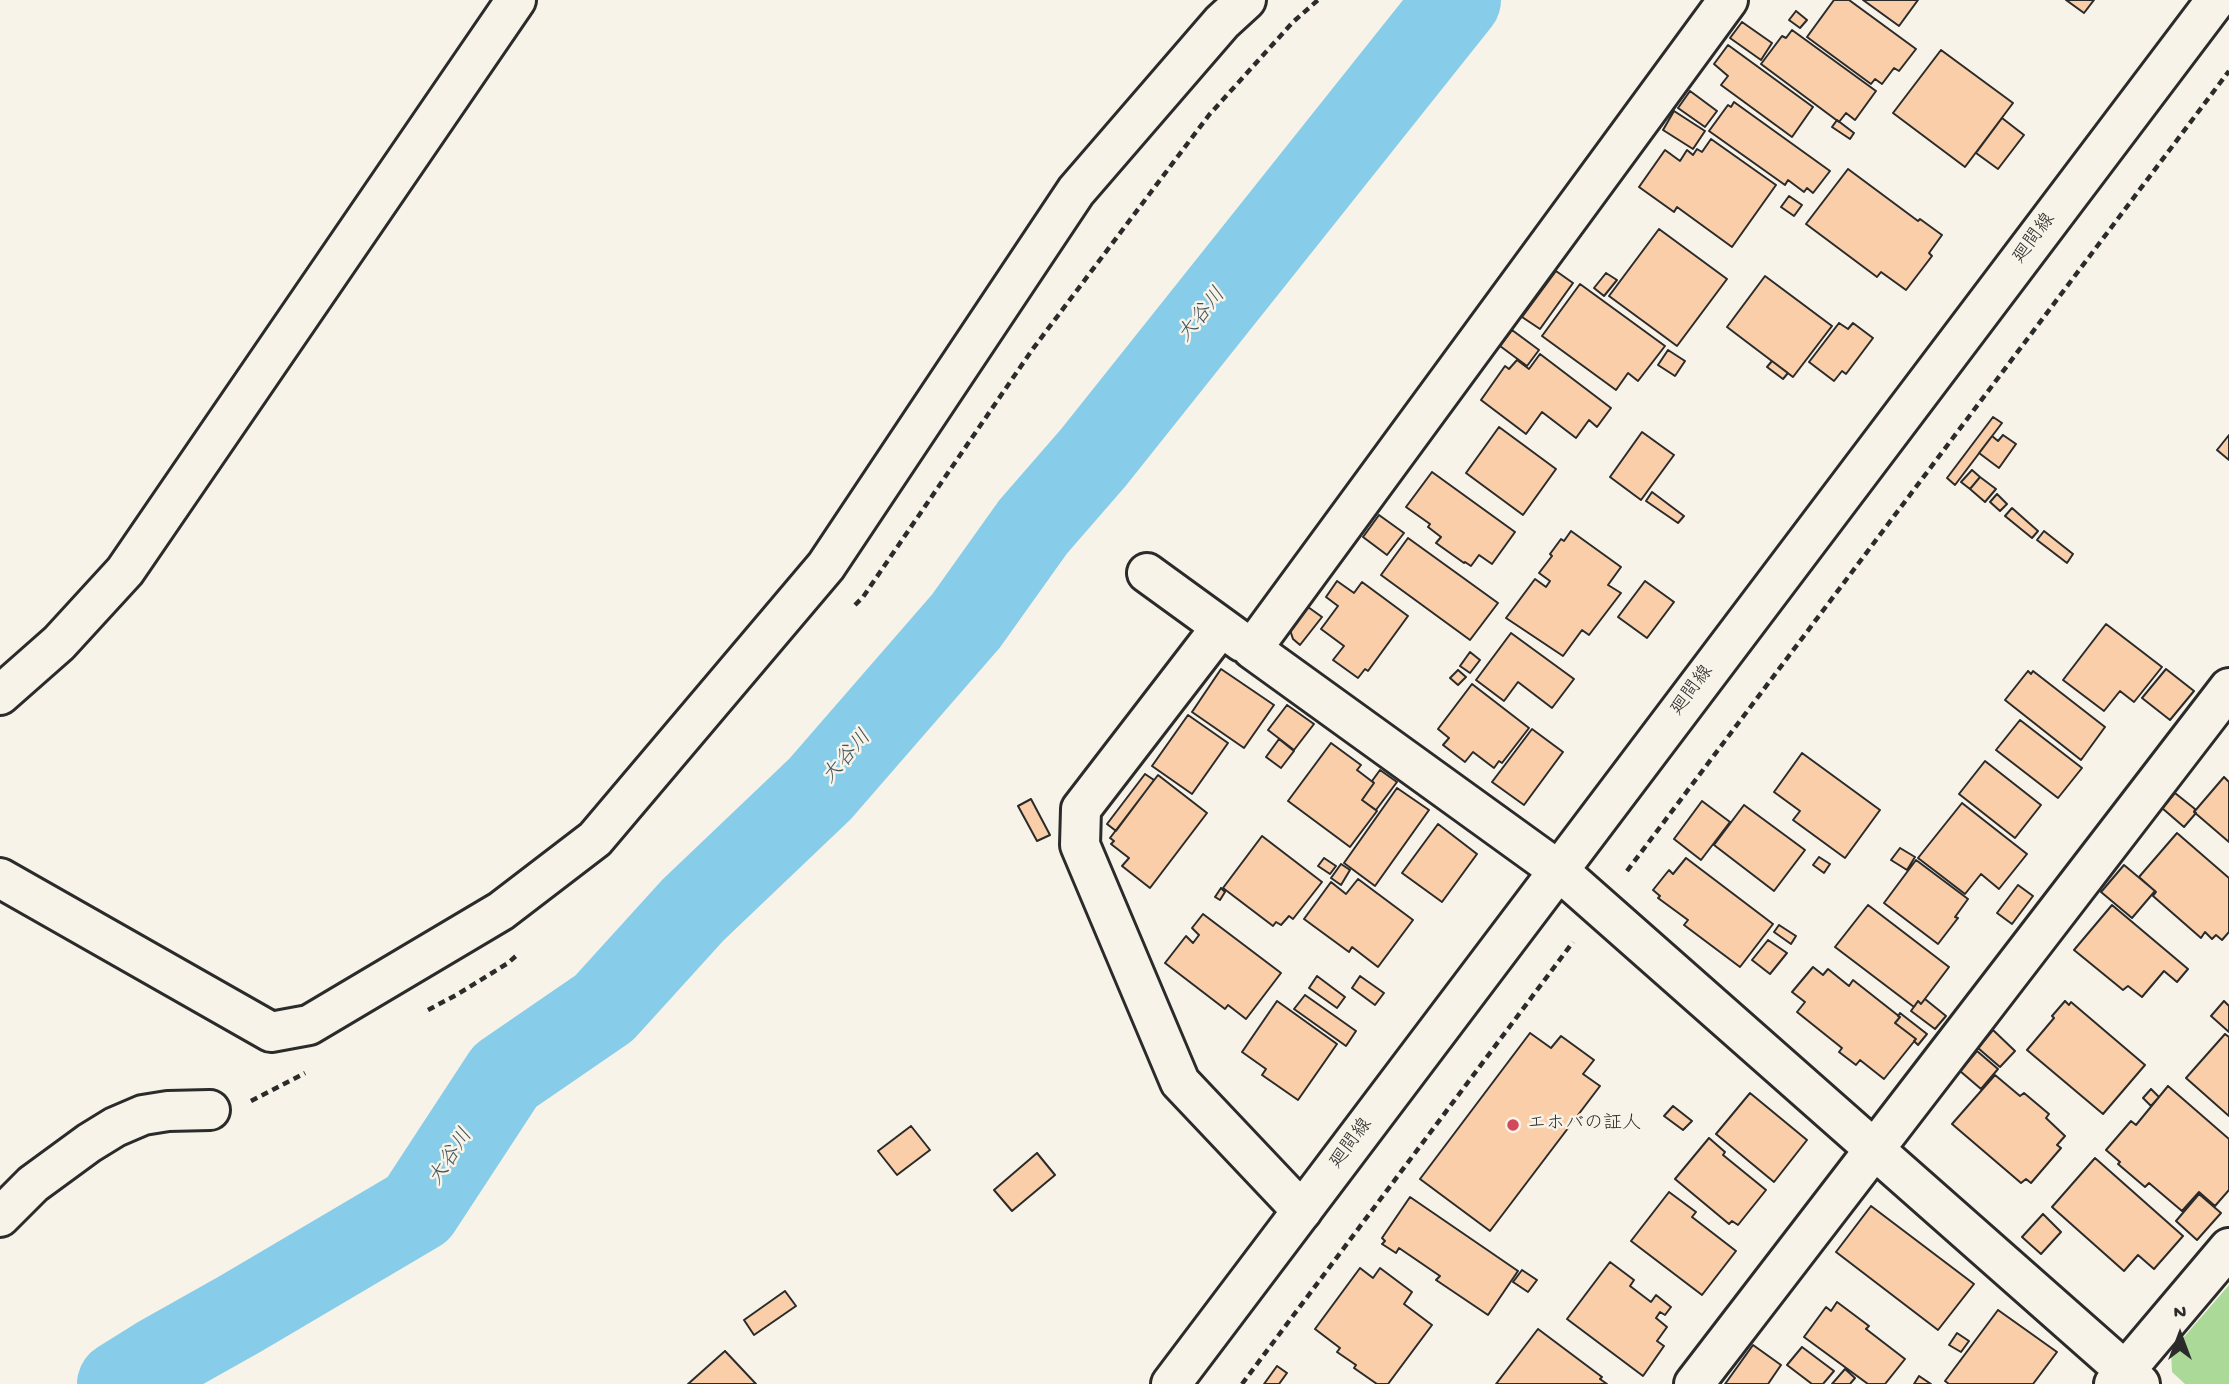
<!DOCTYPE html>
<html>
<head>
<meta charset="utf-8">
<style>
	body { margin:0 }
	#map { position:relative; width:2229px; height:1384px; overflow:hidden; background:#f7f3e8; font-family:"Gochi Hand",sans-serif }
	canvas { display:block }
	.north { position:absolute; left:2145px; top:1300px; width:70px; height:70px; -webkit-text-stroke:5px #f7f3e8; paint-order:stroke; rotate:0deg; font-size:19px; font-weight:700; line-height:28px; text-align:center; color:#2b2b2b }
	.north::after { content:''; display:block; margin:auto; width:24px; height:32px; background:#2b2b2b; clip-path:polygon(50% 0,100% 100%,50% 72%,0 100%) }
</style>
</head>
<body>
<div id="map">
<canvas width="2229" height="1384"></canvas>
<div class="north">N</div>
</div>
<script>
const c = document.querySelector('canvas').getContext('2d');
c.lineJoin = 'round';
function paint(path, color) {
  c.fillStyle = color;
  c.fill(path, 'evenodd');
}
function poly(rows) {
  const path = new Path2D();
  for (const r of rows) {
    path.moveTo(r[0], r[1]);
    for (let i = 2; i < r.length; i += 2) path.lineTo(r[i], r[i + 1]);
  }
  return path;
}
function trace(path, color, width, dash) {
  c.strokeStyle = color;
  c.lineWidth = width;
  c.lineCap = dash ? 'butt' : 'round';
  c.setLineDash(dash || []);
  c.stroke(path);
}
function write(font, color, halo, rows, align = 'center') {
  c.font = font + ' "Gochi Hand","Klee One",sans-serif';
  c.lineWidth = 5;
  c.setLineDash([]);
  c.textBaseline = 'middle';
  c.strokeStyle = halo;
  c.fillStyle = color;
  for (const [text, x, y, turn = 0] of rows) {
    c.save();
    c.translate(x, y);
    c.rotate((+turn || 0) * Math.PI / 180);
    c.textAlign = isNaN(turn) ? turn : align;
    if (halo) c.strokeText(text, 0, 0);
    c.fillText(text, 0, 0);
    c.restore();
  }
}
paint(poly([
	[2229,1285,2229,1384,2185,1384,2172,1372,2171,1352]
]), '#abd997');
trace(poly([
	[120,1384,160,1359,240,1314,418,1209,505,1076,604,1008,693,910,820,789,966,621,1033,527,1093,458,1458,0]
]), '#87cde9', 86);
const building = poly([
	[1834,0,1849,0,1916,49,1899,71,1894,68,1882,84,1875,79,1871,84,1807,37,1834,0],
	[1863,0,1918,0,1899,26,1863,0],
	[2066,0,2094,0,2084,13,2066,0],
	[1796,11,1807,20,1800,28,1789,20,1796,11],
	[1742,22,1772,43,1761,60,1730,38,1742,22],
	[1792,30,1876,91,1855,120,1846,113,1839,122,1761,64,1782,36,1786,38,1792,30],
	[1728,45,1813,107,1792,137,1721,85,1728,76,1714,64,1728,45],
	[1941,50,2013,103,1965,167,1893,113,1941,50],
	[1690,91,1717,111,1705,127,1678,108,1690,91],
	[1734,102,1830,171,1813,193,1807,188,1804,192,1788,180,1785,185,1709,131,1728,105,1731,107,1734,102],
	[1674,111,1705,131,1693,149,1663,130,1674,111],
	[2002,118,2024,135,1998,169,1976,153,2002,118],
	[1837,120,1854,133,1850,139,1832,127,1837,120],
	[1711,139,1776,185,1732,247,1677,207,1674,212,1639,187,1665,150,1680,161,1687,150,1693,155,1697,149,1702,152,1711,139],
	[1848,169,1918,221,1920,219,1942,235,1929,253,1932,256,1906,290,1881,272,1877,277,1806,224,1848,169],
	[1789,196,1802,205,1794,216,1781,207,1789,196],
	[1659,229,1727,279,1677,346,1609,296,1659,229],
	[1556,271,1573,283,1540,329,1522,317,1556,271],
	[1606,273,1617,280,1604,296,1594,288,1606,273],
	[1765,276,1832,326,1793,377,1727,327,1765,276],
	[1580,284,1665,346,1638,381,1628,373,1616,390,1542,336,1580,284],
	[1839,323,1848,329,1853,323,1873,338,1846,374,1842,371,1834,381,1809,362,1839,323],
	[1512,330,1539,350,1527,366,1500,346,1512,330],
	[1668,350,1685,361,1675,376,1658,365,1668,350],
	[1540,354,1611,408,1597,427,1589,420,1576,438,1542,412,1526,434,1481,400,1505,366,1509,369,1517,360,1529,369,1540,354],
	[1772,361,1788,373,1783,379,1767,367,1772,361],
	[1993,417,2002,423,1955,485,1947,478,1993,417],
	[1499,427,1556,469,1523,515,1466,473,1499,427],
	[1642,432,1674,455,1641,500,1610,477,1642,432],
	[2003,435,2016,444,1999,468,1979,453,1992,436,1998,441,2003,435],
	[2229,435,2229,460,2217,450,2229,435],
	[1972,470,1980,477,1970,489,1961,482,1972,470],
	[1432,472,1515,532,1492,564,1479,555,1471,566,1465,562,1464,563,1436,543,1441,537,1428,527,1430,524,1406,507,1432,472],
	[1980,477,1996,489,1985,502,1970,489,1980,477],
	[1652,492,1684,516,1678,523,1646,501,1652,492],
	[1997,494,2007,504,2000,511,1990,502,1997,494],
	[2012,508,2038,531,2032,538,2005,516,2012,508],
	[1379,515,1404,533,1387,555,1363,537,1379,515],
	[1571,531,1621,567,1608,585,1621,593,1589,635,1582,630,1563,656,1506,618,1535,579,1546,587,1550,581,1539,573,1552,556,1550,554,1561,539,1564,541,1571,531],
	[2044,531,2073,554,2067,563,2037,540,2044,531],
	[1408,538,1498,603,1470,640,1381,575,1408,538],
	[1337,581,1354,593,1362,582,1408,616,1368,671,1365,669,1358,678,1333,660,1344,646,1321,629,1338,606,1326,597,1337,581],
	[1645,581,1674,602,1647,638,1618,617,1645,581],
	[1308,607,1322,617,1300,645,1293,639,1290,630,1308,607],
	[2106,624,2162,667,2134,702,2120,691,2104,711,2063,680,2106,624],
	[1511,633,1574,679,1552,708,1518,682,1504,701,1476,680,1511,633],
	[1470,652,1480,660,1470,673,1460,666,1470,652],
	[1221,669,1274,705,1244,748,1192,712,1221,669],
	[2166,669,2194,691,2170,720,2142,698,2166,669],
	[1458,670,1466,677,1458,685,1450,678,1458,670],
	[2028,671,2031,674,2033,671,2105,727,2081,760,2005,700,2028,671],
	[1472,684,1529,728,1502,763,1499,761,1494,768,1473,752,1465,762,1443,745,1449,738,1438,729,1472,684],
	[1287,705,1314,724,1294,750,1268,730,1287,705],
	[1188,715,1228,743,1192,794,1152,766,1188,715],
	[2020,720,2082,768,2058,798,1996,750,2020,720],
	[1532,729,1563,752,1524,805,1492,782,1532,729],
	[1279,739,1294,751,1281,768,1266,757,1279,739],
	[1331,743,1361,765,1357,770,1374,783,1362,800,1377,811,1350,847,1288,801,1331,743],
	[1802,753,1880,810,1845,858,1793,820,1800,811,1774,792,1802,753],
	[1985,761,2041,805,2015,838,1959,794,1985,761],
	[1380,770,1397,782,1376,810,1362,800,1374,783,1372,781,1380,770],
	[1145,774,1154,780,1116,831,1107,824,1145,774],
	[1158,775,1207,813,1150,888,1122,866,1129,858,1111,844,1114,841,1110,838,1158,775],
	[2224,777,2229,782,2229,842,2194,812,2224,777],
	[1397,788,1429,810,1375,886,1344,863,1397,788],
	[2175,793,2195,809,2194,812,2196,813,2184,827,2162,808,2175,793],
	[1031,799,1050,835,1037,841,1018,806,1031,799],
	[1702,801,1730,822,1701,860,1674,839,1702,801],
	[1962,803,2027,854,1999,889,1981,874,1965,894,1918,858,1962,803],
	[1744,805,1805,850,1774,891,1714,845,1744,805],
	[1438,824,1477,854,1442,902,1402,873,1438,824],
	[2177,833,2229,878,2229,932,2222,940,2216,935,2212,939,2205,932,2201,938,2153,896,2156,892,2139,877,2177,833],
	[1262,836,1322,882,1293,919,1289,916,1281,925,1276,922,1273,926,1223,888,1262,836],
	[1900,848,1915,857,1907,870,1891,860,1900,848],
	[1819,857,1830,864,1824,873,1813,865,1819,857],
	[1324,858,1336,866,1330,874,1318,866,1324,858],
	[1686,858,1773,924,1740,967,1684,925,1688,920,1658,898,1660,896,1653,890,1669,870,1673,874,1686,858],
	[1916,860,1968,899,1955,917,1958,918,1938,944,1884,903,1916,860],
	[1341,864,1350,870,1341,885,1331,878,1341,864],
	[2124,865,2155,891,2132,918,2101,892,2124,865],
	[1358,879,1413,920,1378,967,1352,947,1349,952,1304,919,1331,882,1346,894,1358,879],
	[2018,885,2033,896,2012,924,1997,913,2018,885],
	[1221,888,1225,892,1220,900,1215,897,1221,888],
	[1868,905,1949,967,1921,1004,1918,1001,1914,1007,1835,947,1868,905],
	[2112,905,2188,969,2177,982,2164,971,2142,997,2128,986,2123,990,2074,950,2112,905],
	[1203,914,1281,973,1246,1019,1228,1005,1225,1009,1165,963,1186,936,1193,943,1199,935,1192,928,1203,914],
	[1779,925,1796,936,1791,944,1774,932,1779,925],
	[1768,940,1787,953,1770,974,1752,960,1768,940],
	[1813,967,1823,975,1828,969,1849,986,1853,980,1900,1017,1895,1023,1916,1039,1884,1079,1860,1060,1856,1065,1839,1052,1842,1048,1797,1012,1805,1002,1792,992,1813,967],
	[1317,976,1345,997,1337,1008,1309,988,1317,976],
	[1360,976,1384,993,1375,1005,1352,988,1360,976],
	[1305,995,1356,1031,1346,1046,1294,1009,1305,995],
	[1925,999,1946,1016,1935,1029,1911,1011,1918,1001,1921,1004,1925,999],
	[1277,1001,1337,1044,1298,1100,1262,1075,1266,1069,1242,1052,1277,1001],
	[2065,1001,2069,1005,2071,1002,2145,1065,2103,1114,2027,1050,2054,1018,2052,1016,2065,1001],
	[2224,1001,2229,1006,2229,1032,2211,1016,2224,1001],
	[1900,1013,1927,1034,1918,1045,1914,1041,1916,1039,1895,1023,1900,1017,1898,1016,1900,1013],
	[1993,1030,2015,1051,2000,1067,1978,1048,1993,1030],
	[1530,1033,1551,1048,1561,1036,1594,1060,1583,1074,1600,1086,1490,1231,1420,1179,1530,1033],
	[2225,1034,2229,1037,2229,1116,2186,1078,2225,1034],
	[1977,1051,1998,1069,1981,1089,1960,1071,1977,1051],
	[1995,1075,2020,1096,2024,1093,2049,1114,2046,1118,2065,1136,2057,1145,2061,1148,2031,1183,2026,1179,2021,1183,1952,1124,1995,1075],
	[2168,1086,2229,1139,2229,1190,2215,1206,2199,1192,2182,1211,2149,1183,2145,1187,2118,1164,2120,1162,2106,1150,2131,1121,2136,1125,2168,1086],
	[2151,1089,2159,1097,2151,1106,2143,1098,2151,1089],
	[1750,1093,1807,1140,1774,1182,1716,1134,1750,1093],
	[1673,1106,1692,1121,1683,1130,1664,1116,1673,1106],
	[911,1126,930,1150,897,1175,878,1151,911,1126],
	[1709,1138,1725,1152,1723,1155,1766,1190,1738,1225,1732,1221,1729,1224,1675,1179,1709,1138],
	[1037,1153,1055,1175,1012,1211,994,1190,1037,1153],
	[2095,1158,2183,1236,2154,1269,2138,1255,2124,1271,2052,1207,2095,1158],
	[1669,1192,1696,1212,1692,1217,1736,1251,1702,1295,1631,1241,1669,1192],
	[2199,1194,2221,1213,2197,1240,2176,1221,2199,1194],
	[1410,1197,1518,1271,1488,1315,1436,1280,1440,1276,1399,1248,1396,1253,1382,1244,1385,1241,1382,1238,1410,1197],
	[1871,1206,1974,1284,1938,1330,1836,1252,1871,1206],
	[2043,1214,2061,1232,2041,1254,2022,1237,2043,1214],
	[1610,1262,1634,1280,1630,1286,1651,1302,1656,1295,1671,1307,1665,1315,1660,1312,1656,1318,1667,1327,1657,1341,1664,1346,1643,1376,1567,1319,1610,1262],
	[1360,1268,1373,1278,1380,1268,1412,1292,1404,1304,1432,1325,1388,1384,1377,1384,1354,1368,1356,1365,1337,1352,1340,1348,1315,1329,1360,1268],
	[1522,1270,1537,1280,1528,1292,1513,1282,1522,1270],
	[785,1291,796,1306,754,1335,744,1320,785,1291],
	[1837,1302,1869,1326,1866,1329,1905,1359,1885,1384,1868,1384,1804,1337,1826,1307,1831,1311,1837,1302],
	[1998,1310,2057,1352,2033,1384,1949,1384,1945,1381,1998,1310],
	[1538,1329,1602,1377,1600,1379,1607,1384,1496,1384,1538,1329],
	[1957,1333,1969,1341,1961,1352,1949,1345,1957,1333],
	[1753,1345,1781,1365,1768,1384,1725,1384,1753,1345],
	[1802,1347,1834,1371,1823,1384,1812,1384,1787,1365,1802,1347],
	[725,1351,756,1384,688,1384,725,1351],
	[1277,1366,1287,1373,1279,1384,1264,1384,1277,1366],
	[1845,1369,1855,1378,1850,1384,1832,1384,1845,1369],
	[1919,1376,1931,1384,1914,1384,1919,1376]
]);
paint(building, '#f9cea8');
trace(building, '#2b2b2b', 2);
const street = poly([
	[1728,0,1252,649,1558,870,2140,1384],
	[1147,573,1242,642],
	[1221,627,1081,809,1080,845,1180,1082,1302,1211],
	[0,695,59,643,125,571,516,0],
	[0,878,271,1032,309,1025,501,911,595,839,826,566,1076,191,1222,22,1246,0],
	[0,1217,33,1184,89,1143,115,1127,143,1115,168,1111,210,1110],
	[1694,1384,2229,688],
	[2114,1384,2229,1248]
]);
const secondary = poly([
	[1171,1384,2216,0]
]);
trace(street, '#2b2b2b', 44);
trace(secondary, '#2b2b2b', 44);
trace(poly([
	[855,605,863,597,1032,350,1209,115,1293,22,1318,0],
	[1627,871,2229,71],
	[428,1010,458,994,508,963,516,956],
	[251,1101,305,1073],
	[1242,1384,1573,942]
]), '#2b2b2b', 4.5, [7, 5]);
trace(street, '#f7f3e8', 38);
trace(secondary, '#f7f3e8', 38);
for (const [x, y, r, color] of [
	[1513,1125,7,"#d1495b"]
]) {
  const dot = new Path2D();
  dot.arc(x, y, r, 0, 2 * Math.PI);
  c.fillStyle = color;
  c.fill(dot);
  trace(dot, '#f7f3e8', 2.5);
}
write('19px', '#2b2b2b', '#f7f3e8', [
	["廻間線",2035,239,-53],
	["廻間線",1693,691,-53],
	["廻間線",1352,1144,-53]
]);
write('19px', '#2b2b2b', '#f7f3e8', [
	["エホバの証人",1527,1125]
], 'left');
write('italic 21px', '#42545a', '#f7f3e8', [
	["大谷川",1203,316,-51],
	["大谷川",848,758,-49],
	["大谷川",452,1158,-57]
]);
</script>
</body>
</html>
